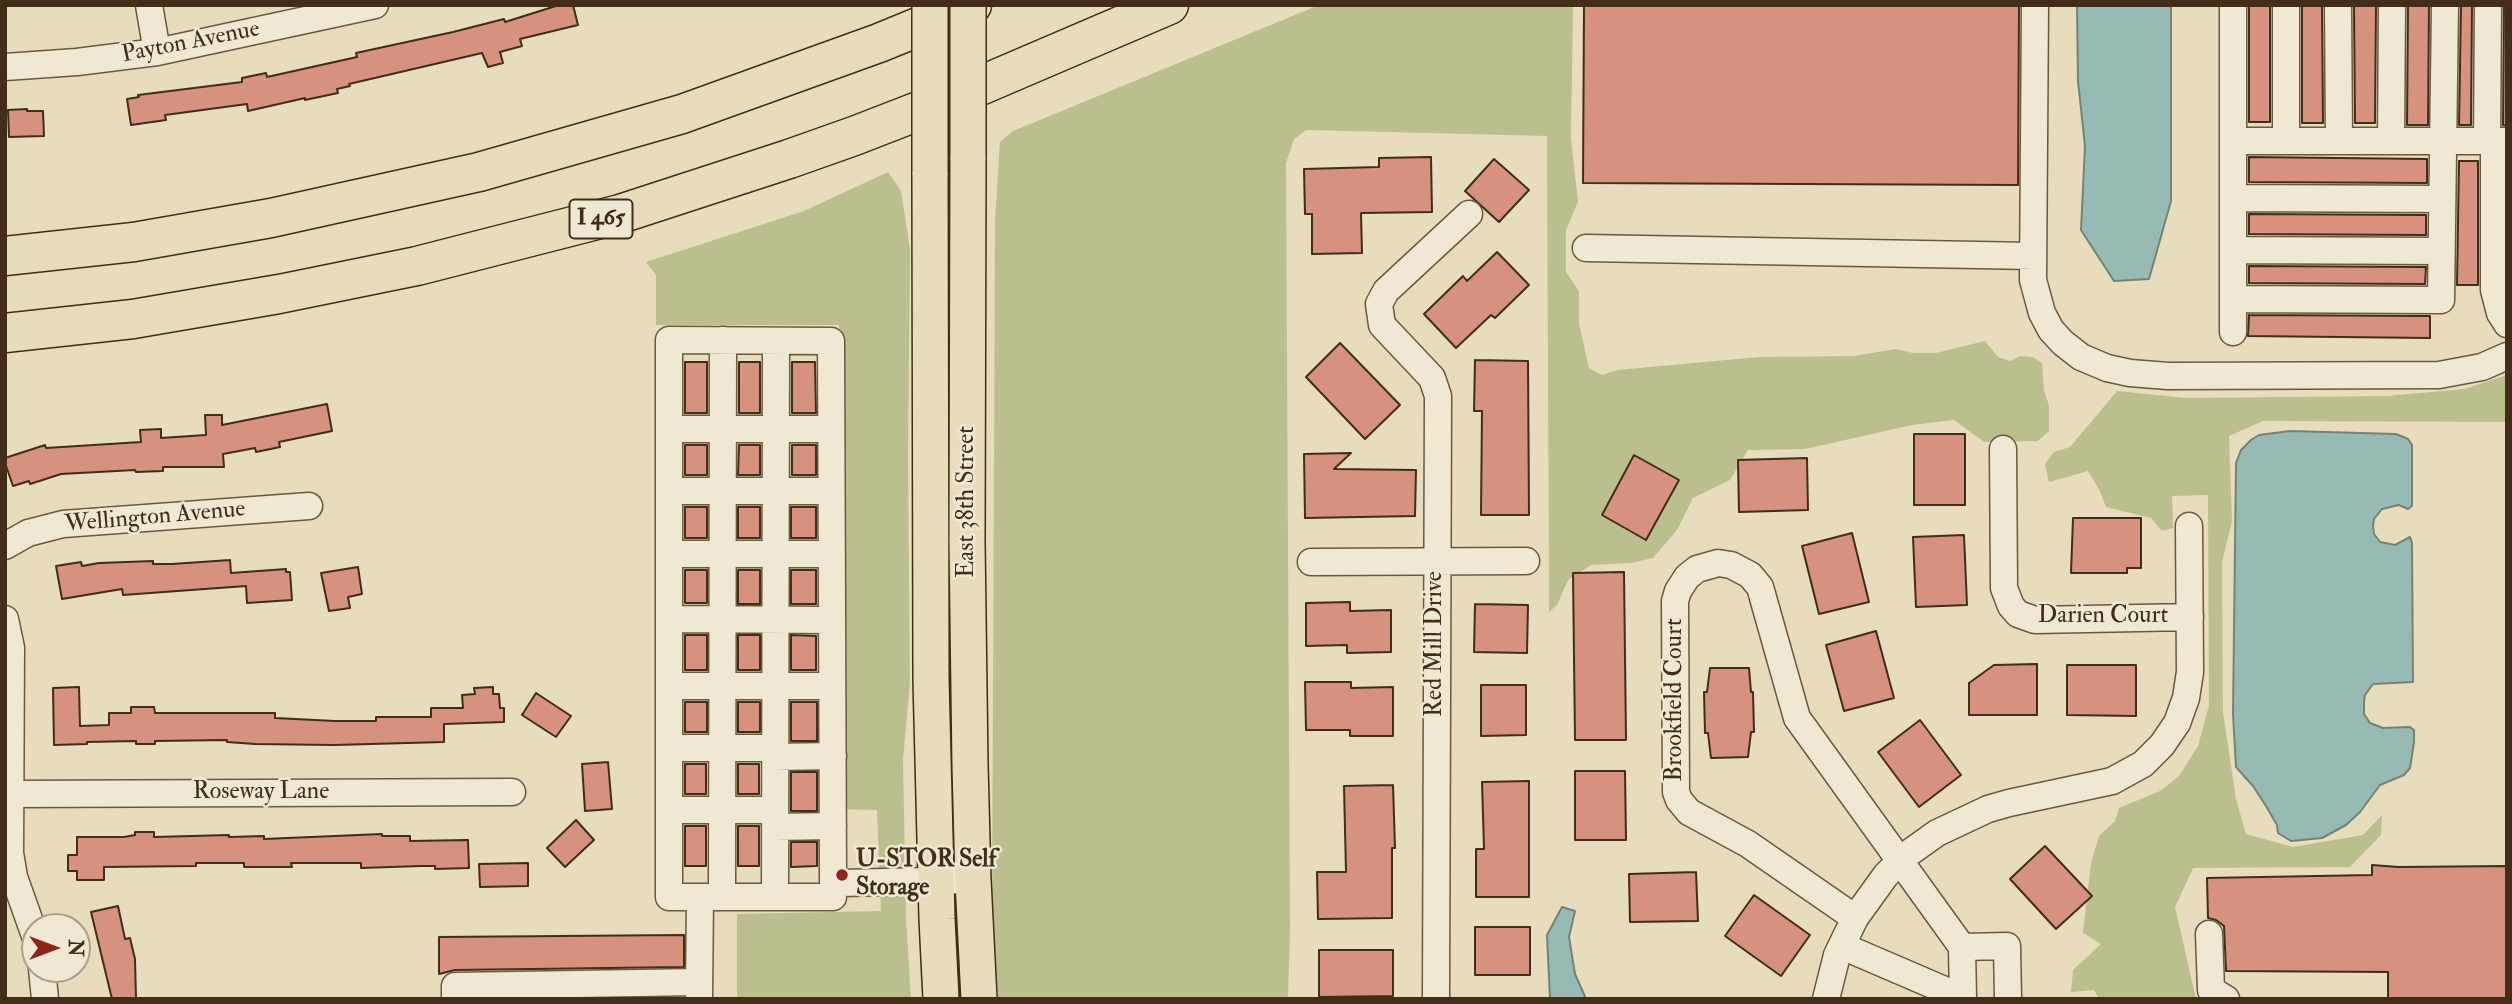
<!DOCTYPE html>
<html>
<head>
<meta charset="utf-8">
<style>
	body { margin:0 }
	#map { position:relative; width:2512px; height:1004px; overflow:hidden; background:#e7ddbc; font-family:"IM FELL Double Pica",serif }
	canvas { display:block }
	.frame { position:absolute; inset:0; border:7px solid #412d18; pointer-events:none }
	.north { position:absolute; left:21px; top:913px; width:70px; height:70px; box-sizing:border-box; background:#efe9d3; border:2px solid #a99e88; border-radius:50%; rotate:90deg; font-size:19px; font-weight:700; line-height:28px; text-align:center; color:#412d18 }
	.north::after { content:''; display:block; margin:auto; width:24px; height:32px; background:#8f2418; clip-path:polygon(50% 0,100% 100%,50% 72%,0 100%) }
</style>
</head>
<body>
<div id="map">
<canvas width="2512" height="1004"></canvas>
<div class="frame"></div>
<div class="north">N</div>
</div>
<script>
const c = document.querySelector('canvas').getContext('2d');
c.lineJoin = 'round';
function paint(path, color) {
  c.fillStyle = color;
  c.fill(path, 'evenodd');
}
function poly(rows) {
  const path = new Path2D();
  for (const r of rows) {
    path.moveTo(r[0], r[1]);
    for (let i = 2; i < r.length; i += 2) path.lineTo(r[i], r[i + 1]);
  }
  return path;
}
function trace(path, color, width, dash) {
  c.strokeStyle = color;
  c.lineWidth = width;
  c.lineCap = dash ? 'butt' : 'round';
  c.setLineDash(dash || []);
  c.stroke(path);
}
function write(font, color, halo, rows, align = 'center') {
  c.font = font + ' "IM FELL Double Pica",serif';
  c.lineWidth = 5;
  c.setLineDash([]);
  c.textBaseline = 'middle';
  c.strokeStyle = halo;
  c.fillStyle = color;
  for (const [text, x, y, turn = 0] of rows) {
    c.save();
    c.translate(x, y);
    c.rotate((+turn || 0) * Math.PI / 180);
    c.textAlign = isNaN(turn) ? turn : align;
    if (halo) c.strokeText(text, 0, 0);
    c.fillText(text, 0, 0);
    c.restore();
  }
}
paint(poly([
	[1319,5,1573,5,1571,138,1578,202,1566,230,1566,272,1579,291,1579,323,1589,368,1602,375,1617,370,1759,357,1855,356,1895,349,1913,353,1936,353,1985,341,1998,357,2010,361,2020,356,2033,357,2042,363,2044,391,2049,405,2049,431,2038,441,1984,442,1954,420,1912,425,1805,449,1748,450,1730,480,1693,498,1677,530,1653,558,1631,563,1591,565,1568,580,1557,605,1549,612,1547,136,1306,130,1294,139,1286,163,1290,929,1288,999,998,999,992,916,995,222,1000,142,1013,131],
	[888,172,901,191,910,250,908,461,910,682,903,760,906,919,911,999,737,999,737,914,881,911,877,810,839,809,839,325,656,325,656,275,646,262,804,211],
	[2507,375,2507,422,2263,421,2229,436,2232,521,2222,562,2223,712,2236,799,2246,834,2293,847,2363,835,2382,815,2381,835,2350,867,2193,868,2175,907,2196,999,2099,999,2094,990,2071,992,2073,970,2101,944,2083,933,2091,863,2099,836,2115,821,2119,808,2160,791,2179,776,2198,746,2209,705,2208,495,2172,496,2173,528,2162,531,2151,518,2106,507,2099,489,2088,471,2049,482,2045,464,2054,452,2070,447,2117,391,2187,398,2387,396,2464,389]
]), '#bbbf8d');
const water = poly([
	[2077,5,2171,5,2171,201,2149,279,2114,281,2081,230,2085,146,2078,81,2077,5],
	[2290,431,2396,434,2408,439,2412,445,2412,506,2408,509,2399,505,2382,509,2374,519,2373,526,2374,534,2380,542,2395,545,2410,537,2412,543,2413,682,2373,684,2365,695,2364,702,2364,714,2370,723,2383,728,2410,727,2414,730,2414,742,2410,768,2404,775,2380,785,2360,812,2346,825,2322,838,2291,841,2278,833,2277,825,2266,806,2253,786,2236,767,2233,714,2236,463,2241,450,2251,440,2259,435,2290,431],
	[1562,907,1575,911,1569,937,1575,974,1586,999,1550,999,1547,935,1562,907]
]);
paint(water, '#97bbb4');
trace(water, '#758276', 2);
const building = poly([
	[559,5,573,5,578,25,520,39,522,46,500,52,503,63,488,67,482,53,349,84,350,86,337,89,338,93,305,100,305,98,248,111,247,104,165,115,166,120,131,125,127,99,139,97,138,95,242,82,242,78,266,73,267,77,357,57,356,53,453,32,504,19,505,22,559,5],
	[1584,5,2019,5,2018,185,1583,183,1584,5],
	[2249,5,2270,5,2270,122,2249,122,2249,5],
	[2302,5,2322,5,2323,123,2302,123,2302,5],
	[2354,5,2376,5,2375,123,2355,123,2354,5],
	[2408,5,2429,5,2428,125,2407,125,2408,5],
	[2461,5,2472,5,2471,125,2459,125,2461,5],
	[2504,5,2507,5,2507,126,2503,125,2504,5],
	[27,109,27,111,43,111,44,136,9,137,8,110,27,109],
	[1431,157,1432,212,1361,213,1362,253,1312,254,1312,214,1305,214,1304,169,1379,167,1379,158,1431,157],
	[2249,157,2427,159,2427,183,2249,182,2249,157],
	[1494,159,1529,190,1499,222,1465,191,1494,159],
	[2459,161,2478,161,2478,285,2457,285,2459,161],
	[2249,214,2426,215,2426,235,2249,234,2249,214],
	[1497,252,1529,285,1495,318,1491,315,1456,348,1424,314,1463,276,1467,281,1497,252],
	[2249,266,2426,267,2425,284,2249,283,2249,266],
	[2249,315,2430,316,2430,338,2248,336,2249,315],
	[1340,343,1400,405,1365,439,1306,377,1340,343],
	[1475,360,1528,361,1529,515,1481,515,1482,411,1474,411,1475,360],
	[685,362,707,362,707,413,685,413,685,362],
	[739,362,760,362,760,413,739,413,739,362],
	[792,362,815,362,816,413,792,413,792,362],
	[327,404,332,431,279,442,280,447,256,452,255,448,223,454,224,467,163,467,163,471,136,472,135,470,61,474,30,484,29,481,13,486,5,463,5,458,45,445,46,448,141,442,140,430,161,429,161,438,206,435,205,415,222,415,222,425,327,404],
	[1914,434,1965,434,1965,505,1914,505,1914,434],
	[685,445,707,445,707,475,685,475,685,445],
	[739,445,760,445,760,475,738,475,739,445],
	[792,445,816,445,816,475,792,475,792,445],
	[1351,453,1334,469,1416,470,1415,516,1305,518,1304,454,1351,453],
	[1634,455,1679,480,1646,540,1602,515,1634,455],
	[1807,458,1808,510,1739,512,1738,460,1807,458],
	[685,507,707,507,707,538,685,538,685,507],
	[738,507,760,507,760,538,738,538,738,507],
	[791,507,816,507,816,538,791,538,791,507],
	[2073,518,2141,518,2141,568,2127,568,2127,573,2071,573,2073,518],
	[1852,533,1869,602,1819,614,1802,546,1852,533],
	[1964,535,1967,605,1916,607,1913,537,1964,535],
	[230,560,231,573,286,569,286,572,290,572,292,600,247,603,246,586,123,595,122,589,62,599,56,566,81,562,82,566,99,563,153,561,153,564,172,564,230,560],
	[358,567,362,594,348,597,350,608,329,611,321,573,358,567],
	[685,570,707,570,707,603,685,603,685,570],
	[738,570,760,570,760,604,738,604,738,570],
	[791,570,816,570,816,604,791,604,791,570],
	[1624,572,1626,740,1575,740,1573,573,1624,572],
	[1350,602,1350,611,1391,610,1391,652,1347,653,1347,645,1306,646,1306,603,1350,602],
	[1475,604,1528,605,1527,653,1474,652,1475,604],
	[1876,631,1894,698,1844,711,1826,645,1876,631],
	[685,635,707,635,707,670,685,670,685,635],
	[738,635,760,635,760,670,738,670,738,635],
	[791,635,816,636,816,670,791,670,791,635],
	[2037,664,2037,715,1969,715,1969,683,1994,665,2037,664],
	[2067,665,2136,665,2136,716,2067,715,2067,665],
	[1710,668,1749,668,1751,692,1753,692,1754,732,1751,732,1748,757,1711,758,1708,733,1705,733,1704,692,1707,692,1710,668],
	[1305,682,1351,682,1351,688,1393,687,1393,736,1350,736,1350,730,1306,730,1305,682],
	[1481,685,1526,685,1526,735,1481,736,1481,685],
	[79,687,80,726,109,725,109,713,131,713,131,707,154,707,155,713,275,713,275,718,335,721,376,721,376,717,431,717,431,708,463,708,462,695,475,694,474,688,493,687,493,694,499,694,500,708,504,708,504,722,444,724,444,742,334,745,255,744,227,742,227,740,155,741,155,744,136,744,136,741,87,742,87,744,54,745,53,688,79,687],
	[536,693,571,716,556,737,522,715,536,693],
	[685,702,707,702,707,732,685,732,685,702],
	[738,702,760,702,760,732,738,732,738,702],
	[791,702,817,702,817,741,791,741,791,702],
	[1920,720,1961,775,1919,807,1878,752,1920,720],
	[608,762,612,809,585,811,582,764,608,762],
	[685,764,706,764,706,794,685,794,685,764],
	[738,764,759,764,759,794,738,794,738,764],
	[1575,771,1625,771,1626,840,1575,840,1575,771],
	[791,772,817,772,817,811,791,811,791,772],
	[1529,781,1529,897,1476,897,1476,849,1484,849,1482,782,1529,781],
	[1393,785,1395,848,1392,848,1392,918,1318,919,1317,872,1346,872,1344,786,1393,785],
	[576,820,594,840,565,867,547,848,576,820],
	[685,826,706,826,706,866,685,866,685,826],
	[738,826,759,826,759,866,738,866,738,826],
	[135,832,154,832,154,837,229,835,229,837,264,836,264,839,382,834,382,836,410,836,410,841,468,840,469,868,435,869,435,866,421,866,361,868,361,863,291,863,292,867,244,867,244,863,196,863,196,866,104,867,104,880,77,880,77,871,68,871,68,855,77,855,77,837,124,837,135,835,135,832],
	[791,842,817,842,817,866,791,867,791,842],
	[2045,846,2092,896,2056,929,2010,879,2045,846],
	[528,863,528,886,480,887,479,864,528,863],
	[2372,865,2398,867,2507,866,2507,999,2388,999,2388,972,2226,971,2224,926,2216,920,2208,918,2207,878,2372,875,2372,865],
	[1696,872,1698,921,1630,922,1629,874,1696,872],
	[1754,895,1810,935,1781,976,1725,936,1754,895],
	[118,906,125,939,130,938,135,959,136,999,112,999,91,912,118,906],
	[1475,927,1530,927,1530,975,1475,975,1475,927],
	[684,935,684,967,455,970,439,974,439,937,684,935],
	[1319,950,1393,950,1393,996,1319,997,1319,950]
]);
paint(building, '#d7917f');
trace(building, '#412d18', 2);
const minor = poly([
	[149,5,157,52],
	[2035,5,2033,280,2042,313,2051,330,2063,343,2081,357,2107,368,2130,373,2168,376,2439,375,2482,367,2507,356],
	[2338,5,2339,141],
	[5,67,77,62,157,52,375,5],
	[2233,141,2233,5],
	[2286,141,2286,5],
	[2391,141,2392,5],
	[2487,141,2488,5],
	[2494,141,2494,290,2500,313,2507,324],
	[2233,198,2442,199],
	[1586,248,2033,256],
	[2233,250,2441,251],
	[2233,299,2441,300,2445,5],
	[2233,332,2233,141,2504,141],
	[669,429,831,429],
	[2003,449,2004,588,2011,606,2018,614,2035,620,2190,617],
	[669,491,831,491],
	[5,546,28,533,63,524,309,506],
	[669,554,832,554],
	[1311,562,1526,561],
	[5,619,11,648,10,853,14,877,35,936],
	[669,619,832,620],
	[669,686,832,686],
	[669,748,775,748],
	[775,757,833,756],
	[11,794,512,792],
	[669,810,775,810],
	[775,827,833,826],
	[833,889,833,874,841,883,973,880],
	[722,897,723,340],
	[775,897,776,341],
	[833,897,669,897,669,340,831,341,833,874],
	[1855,918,1748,844,1689,812,1679,800,1676,792,1675,601,1678,591,1687,577,1697,569,1718,563,1731,565,1750,575,1760,587,1797,718,1962,947,1963,999],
	[2209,934,2211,990,2226,999],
	[1842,946,1963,998],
	[1962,947,2007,946,2008,999],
	[42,969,45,999],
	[455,999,455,986,699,982],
	[699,999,700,897],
	[1436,999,1438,396,1432,378,1382,325,1379,304,1386,291,1469,214],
	[1826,999,1837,955,1855,918,1886,875,1909,853,1937,833,1988,809,2009,803,2112,781,2143,764,2162,745,2177,723,2186,698,2190,672,2189,526]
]);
const major = poly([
	[968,157,967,542,970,765,973,880,979,999],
	[930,172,931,679,937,919,941,999]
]);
const highway = poly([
	[5,256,134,242,271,218,479,172,682,114,879,43,972,5],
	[5,333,133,319,279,294,417,266,620,214,789,159,854,136,947,100,1169,5]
]);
trace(minor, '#6a5941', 29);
trace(major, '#412d18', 38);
trace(highway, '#412d18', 41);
trace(minor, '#efe9d3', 26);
trace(major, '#e7ddbc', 35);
trace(highway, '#e7ddbc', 38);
const majorBridge = poly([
	[930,5,930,172],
	[968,5,968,157]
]);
trace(majorBridge, '#412d18', 38, []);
trace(majorBridge, '#e7ddbc', 35);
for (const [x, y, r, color] of [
	[842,875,7,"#8f2418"]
]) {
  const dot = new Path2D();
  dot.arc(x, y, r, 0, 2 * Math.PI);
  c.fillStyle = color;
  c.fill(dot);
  trace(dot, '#efe9d3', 2.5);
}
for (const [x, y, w] of [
	[601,219,63]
]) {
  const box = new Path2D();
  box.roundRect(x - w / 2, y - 19.5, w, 39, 5);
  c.fillStyle = '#efe9d3';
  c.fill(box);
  trace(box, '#412d18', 2);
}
write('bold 23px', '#412d18', null, [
	["I 465",601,219]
]);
write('24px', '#412d18', '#efe9d3', [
	["Payton Avenue",191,43,-11],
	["East 38th Street",968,502,-90],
	["Wellington Avenue",155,518,-5],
	["Darien Court",2103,617],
	["Red Mill Drive",1436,644,-90],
	["Brookfield Court",1676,700,-90],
	["Roseway Lane",261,793]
]);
write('bold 24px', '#412d18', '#efe9d3', [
	["U-STOR Self",856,861],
	["Storage",856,889]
], 'left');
</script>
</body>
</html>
